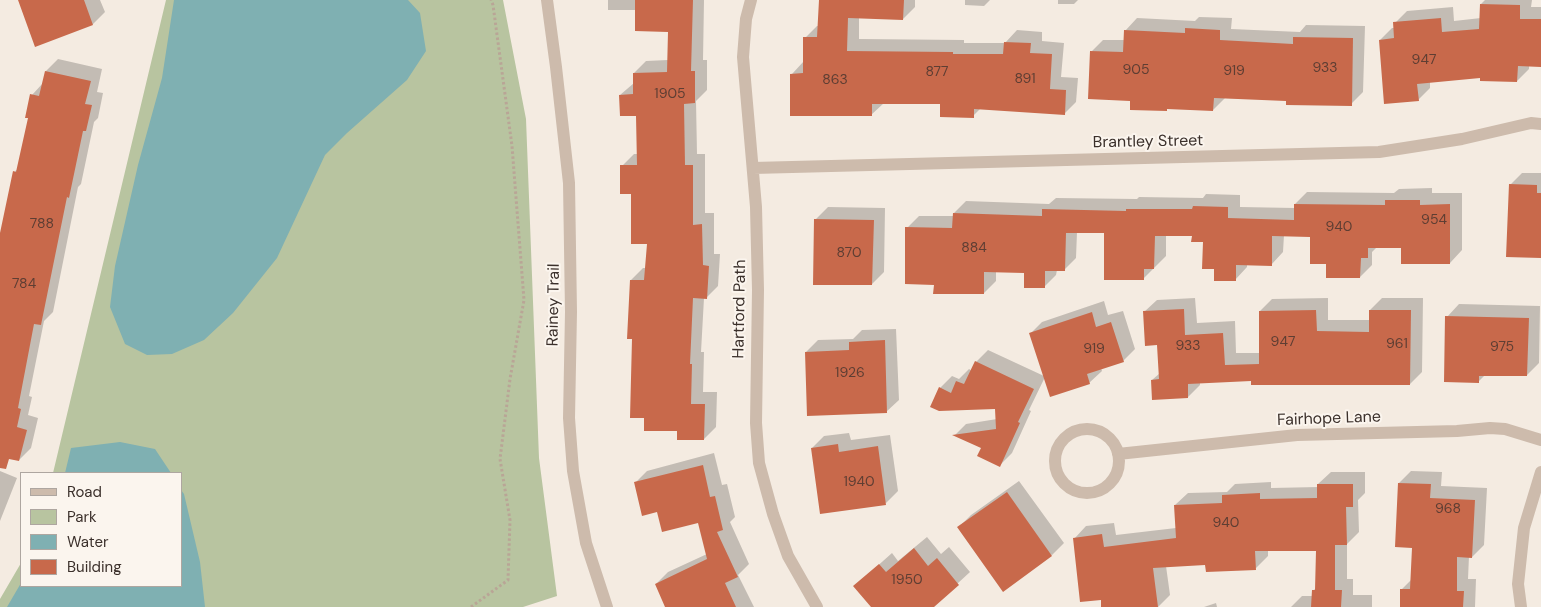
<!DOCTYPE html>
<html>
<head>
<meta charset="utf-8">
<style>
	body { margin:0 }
	#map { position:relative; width:1541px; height:607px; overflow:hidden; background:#f4ebe1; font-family:"DM Sans",sans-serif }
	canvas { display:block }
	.legend { position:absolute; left:20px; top:472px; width:162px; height:115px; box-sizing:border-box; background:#fbf5ee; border:1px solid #aea6a0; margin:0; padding:6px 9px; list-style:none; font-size:15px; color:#3b302b }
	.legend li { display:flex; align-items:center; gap:10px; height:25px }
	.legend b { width:25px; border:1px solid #aea6a0 }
</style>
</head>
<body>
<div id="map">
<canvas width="1541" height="607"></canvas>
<ul class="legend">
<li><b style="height:6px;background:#cdbbac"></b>Road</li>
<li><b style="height:14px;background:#b8c4a0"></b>Park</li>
<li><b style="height:14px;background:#7fb0b2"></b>Water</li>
<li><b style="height:14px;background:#c8694b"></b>Building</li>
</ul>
</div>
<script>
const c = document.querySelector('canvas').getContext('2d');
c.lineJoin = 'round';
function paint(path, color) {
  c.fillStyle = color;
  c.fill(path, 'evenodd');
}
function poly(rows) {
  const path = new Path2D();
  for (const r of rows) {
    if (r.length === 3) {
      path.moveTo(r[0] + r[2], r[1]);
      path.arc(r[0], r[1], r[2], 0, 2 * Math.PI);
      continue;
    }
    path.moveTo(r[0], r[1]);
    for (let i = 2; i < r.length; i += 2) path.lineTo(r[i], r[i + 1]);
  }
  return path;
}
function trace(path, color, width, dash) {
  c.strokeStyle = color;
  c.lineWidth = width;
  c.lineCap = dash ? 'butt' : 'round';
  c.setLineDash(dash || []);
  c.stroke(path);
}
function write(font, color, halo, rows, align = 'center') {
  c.font = font + ' "DM Sans",sans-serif';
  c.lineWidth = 4;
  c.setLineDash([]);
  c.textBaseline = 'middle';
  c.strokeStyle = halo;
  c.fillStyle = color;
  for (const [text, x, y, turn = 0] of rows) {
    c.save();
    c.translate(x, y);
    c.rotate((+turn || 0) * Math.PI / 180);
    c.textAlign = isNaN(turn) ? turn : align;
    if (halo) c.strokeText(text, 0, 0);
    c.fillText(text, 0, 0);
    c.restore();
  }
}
paint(poly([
	[166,0,503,0,526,119,539,458,557,596,523,607,0,607,0,599,21,563,21,586,181,586,181,473,53,473]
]), '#b8c4a0');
paint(poly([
	[174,0,408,0,420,13,426,51,407,80,347,133,325,155,277,258,233,313,204,340,172,354,147,355,125,344,110,307,115,266,138,165,162,78],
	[120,442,155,449,171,473,65,473,71,448],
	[181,490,184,494,200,562,205,607,7,607,21,583,21,586,181,586]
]), '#7fb0b2');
paint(poly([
	[19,0,100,0,105,12,93,24,36,45],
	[608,0,704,0,703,60,707,60,707,90,696,101,697,154,705,154,705,213,714,213,714,254,720,254,718,286,706,298,704,298,701,352,704,352,703,392,717,392,716,427,704,439,645,417,633,338,631,280,643,268,646,268,648,243,622,166,634,154,638,154,637,115,620,95,634,83,634,73,646,61,668,60,669,31,636,10,608,10],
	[820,0,915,0,915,7,903,19,859,17,859,39,964,40,964,43,1005,43,1017,30,1042,32,1042,41,1064,43,1061,77,1078,78,1076,102,1064,114,981,108,973,116,941,103,884,103,871,115,792,74,804,61,805,38,817,26,819,26],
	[965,0,990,0,984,6,965,5],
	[1058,0,1078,0,1074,4,1058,4],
	[1485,0,1532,0,1531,7,1541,7,1541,66,1529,65,1529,69,1517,81,1482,77,1430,81,1430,88,1418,100,1380,40,1392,28,1395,28,1395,23,1407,11,1453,7,1454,21,1481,18,1481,4],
	[1199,17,1232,18,1231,29,1300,32,1306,25,1365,26,1363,92,1351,104,1287,100,1225,98,1213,110,1168,108,1166,110,1132,100,1091,52,1103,40,1125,40,1125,31,1137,18,1195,21],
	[58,59,102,69,97,92,103,93,98,118,94,122,81,184,78,187,53,312,44,321,29,396,32,397,28,415,38,418,31,448,19,460,0,455,0,236,14,172,18,169,29,117,32,95,43,83,46,71],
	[1522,173,1541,173,1541,257,1510,185],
	[1432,188,1432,193,1462,193,1462,250,1450,263,1402,247,1377,247,1372,252,1372,265,1360,277,1327,263,1311,236,1284,235,1283,252,1271,265,1247,264,1247,267,1235,280,1216,267,1204,241,1193,235,1166,235,1166,256,1143,279,1106,232,1077,232,1076,258,1064,270,1057,270,1056,275,1044,287,1026,272,996,271,996,281,984,293,935,284,907,228,919,216,954,216,954,213,966,201,1049,204,1056,198,1137,199,1139,197,1203,198,1206,194,1240,195,1240,207,1295,208,1295,204,1307,192,1394,193,1399,189],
	[828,207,885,208,884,272,872,284,816,219],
	[1195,298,1197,323,1235,321,1236,353,1260,353,1260,311,1272,299,1328,298,1328,320,1370,320,1370,310,1382,298,1423,298,1422,372,1410,384,1252,379,1200,382,1200,385,1188,397,1152,380,1160,373,1158,344,1144,312,1157,300],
	[1104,301,1108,315,1123,311,1135,349,1123,361,1101,368,1102,371,1089,383,1045,377,1029,410,1031,411,1012,453,1000,465,982,448,955,435,966,424,997,419,996,407,940,410,940,388,952,376,959,379,969,369,972,371,976,362,988,350,1044,376,1030,334,1042,322],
	[1459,304,1540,306,1539,363,1527,375,1486,374,1479,381,1447,317],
	[896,329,899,400,886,412,806,352,818,340,853,339,862,330],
	[849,433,851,440,890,435,898,491,886,503,812,448,824,436],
	[714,453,722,485,727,484,735,517,730,522,749,564,738,575,754,607,667,607,656,584,668,572,707,554,699,521,658,510,635,483,647,471],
	[0,471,17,478,0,521],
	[1411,471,1442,472,1441,486,1487,488,1484,545,1472,557,1469,556,1468,579,1476,579,1475,607,1401,607,1401,590,1412,579,1413,547,1399,483],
	[1331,472,1365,472,1365,493,1358,500,1359,532,1347,544,1347,579,1353,579,1353,595,1372,595,1372,607,1291,607,1302,596,1313,596,1313,591,1317,587,1317,550,1268,550,1268,556,1256,568,1207,564,1166,566,1170,595,1158,607,1103,607,1102,599,1074,539,1086,526,1114,523,1116,535,1176,528,1175,505,1188,493,1227,492,1235,484,1271,482,1271,488,1319,487,1318,484],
	[1019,481,1064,543,1052,555,959,527,971,515],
	[927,537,941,554,949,547,970,572,932,607,873,607,855,586,892,553,898,561],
	[1216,603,1217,607,1204,607]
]), '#0003');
paint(poly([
	[18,0,84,0,93,25,35,47],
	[635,0,693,0,691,71,695,71,695,103,684,104,685,165,693,165,693,225,702,224,703,265,709,266,707,299,693,298,690,364,692,364,691,404,705,404,704,440,677,440,677,431,644,431,644,418,630,418,632,339,627,339,630,280,644,280,647,244,631,244,631,194,620,194,620,165,637,165,636,116,620,116,619,95,633,94,633,73,667,72,668,32,635,31],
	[819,0,904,0,903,20,848,18,847,51,953,52,953,54,1003,54,1004,42,1031,43,1030,53,1052,54,1050,89,1066,90,1065,115,974,109,974,118,940,117,940,104,872,104,872,116,790,116,790,74,803,73,803,37,817,37],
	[1480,4,1520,5,1520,19,1541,19,1541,67,1518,66,1517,82,1480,81,1480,78,1417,84,1419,101,1384,104,1379,40,1394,38,1393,22,1441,18,1442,32,1479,29],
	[1185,28,1220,30,1220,40,1293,44,1293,37,1353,38,1352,106,1286,105,1286,101,1214,98,1213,111,1167,109,1167,111,1130,110,1130,101,1088,99,1090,51,1123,52,1124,30,1185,33],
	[45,71,91,81,85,104,92,105,86,131,83,131,69,198,67,197,41,325,34,324,18,408,21,409,17,427,27,430,19,461,9,459,6,469,0,468,0,233,13,171,16,172,28,118,25,118,30,94,39,96],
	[1509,184,1537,185,1537,193,1541,193,1541,258,1506,257],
	[1385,200,1420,200,1420,205,1450,204,1450,264,1401,264,1401,248,1368,248,1368,258,1361,258,1360,278,1326,278,1326,264,1310,264,1310,237,1272,236,1272,266,1236,265,1236,281,1214,281,1214,269,1202,269,1203,242,1191,242,1192,236,1155,236,1154,269,1144,269,1144,280,1104,280,1104,233,1066,233,1065,271,1045,271,1045,288,1024,288,1024,273,984,272,984,294,933,294,934,285,905,284,905,227,952,228,953,213,1042,216,1042,209,1126,211,1126,209,1192,209,1193,206,1228,207,1228,218,1294,220,1294,204,1385,205],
	[814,219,874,220,872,285,813,285],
	[1184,309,1185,335,1223,333,1225,365,1259,364,1259,311,1316,310,1317,331,1369,332,1369,310,1411,310,1410,385,1251,385,1251,381,1188,384,1188,398,1152,400,1151,380,1159,379,1157,345,1145,346,1143,311],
	[1092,312,1096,327,1111,322,1124,362,1087,374,1090,384,1050,397,1029,333],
	[1445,316,1529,318,1527,376,1479,376,1479,383,1444,382],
	[885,340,887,413,807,416,805,352,849,350,849,342],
	[975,361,1034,389,1018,422,1020,423,1000,467,977,456,981,448,952,435,996,429,995,409,939,411,930,407,939,387,951,393,956,381,964,384],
	[838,444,839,452,878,446,886,505,820,514,811,448],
	[703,465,710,497,715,496,723,530,717,532,738,577,725,583,736,607,665,607,655,584,707,559,698,523,662,532,657,512,642,516,634,482],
	[1398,483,1431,484,1430,498,1475,500,1472,558,1457,557,1457,591,1464,591,1463,607,1400,607,1400,589,1410,589,1412,548,1395,547],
	[1317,484,1353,484,1353,507,1346,507,1347,545,1335,545,1335,590,1342,590,1341,607,1311,607,1312,590,1315,590,1316,551,1255,551,1256,570,1206,572,1205,565,1153,568,1158,607,1101,607,1101,600,1080,602,1073,538,1102,534,1104,547,1176,538,1174,505,1222,503,1222,495,1260,493,1260,499,1317,498],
	[1007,492,1052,556,1003,592,957,527],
	[914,548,928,566,937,558,959,585,934,607,871,607,853,586,879,564,886,572]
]), '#c8694b');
trace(poly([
	[471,607,508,580,510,520,500,459,510,379,524,300,512,146,493,5,491,0]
]), '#b9a596', 3, [2.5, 2.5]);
trace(poly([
	[751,0,746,19,743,57,756,207,758,290,756,423,759,463,773,514,788,556,817,607],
	[753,168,1379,152,1462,139,1531,123,1541,124],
	[1087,461,32],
	[1118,454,1297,435,1457,431,1490,428,1505,429,1541,440],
	[1521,607,1518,584,1524,528,1541,472]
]), '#cdbbac', 12);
trace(poly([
	[547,0,556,67,569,183,571,312,569,418,573,471,586,543,607,607]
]), '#cdbbac', 12);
write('14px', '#5e3e33', null, [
	["947",1424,60],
	["933",1325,68],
	["905",1136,70],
	["919",1234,71],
	["877",937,72],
	["891",1025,79],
	["863",835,80],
	["1905",670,94],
	["954",1434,220],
	["788",42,224],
	["940",1339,227],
	["884",974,248],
	["870",849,253],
	["784",24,284],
	["947",1283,342],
	["961",1397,344],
	["933",1188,346],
	["975",1502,347],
	["919",1094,349],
	["1926",850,373],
	["1940",859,482],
	["968",1448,509],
	["940",1226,523],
	["1950",907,580]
]);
write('16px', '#3b302b', '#fbf5ee', [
	["Brantley Street",1148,142,-1],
	["Rainey Trail",554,305,-89],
	["Hartford Path",740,309,-89],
	["Fairhope Lane",1329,419,-2]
]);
</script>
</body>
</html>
